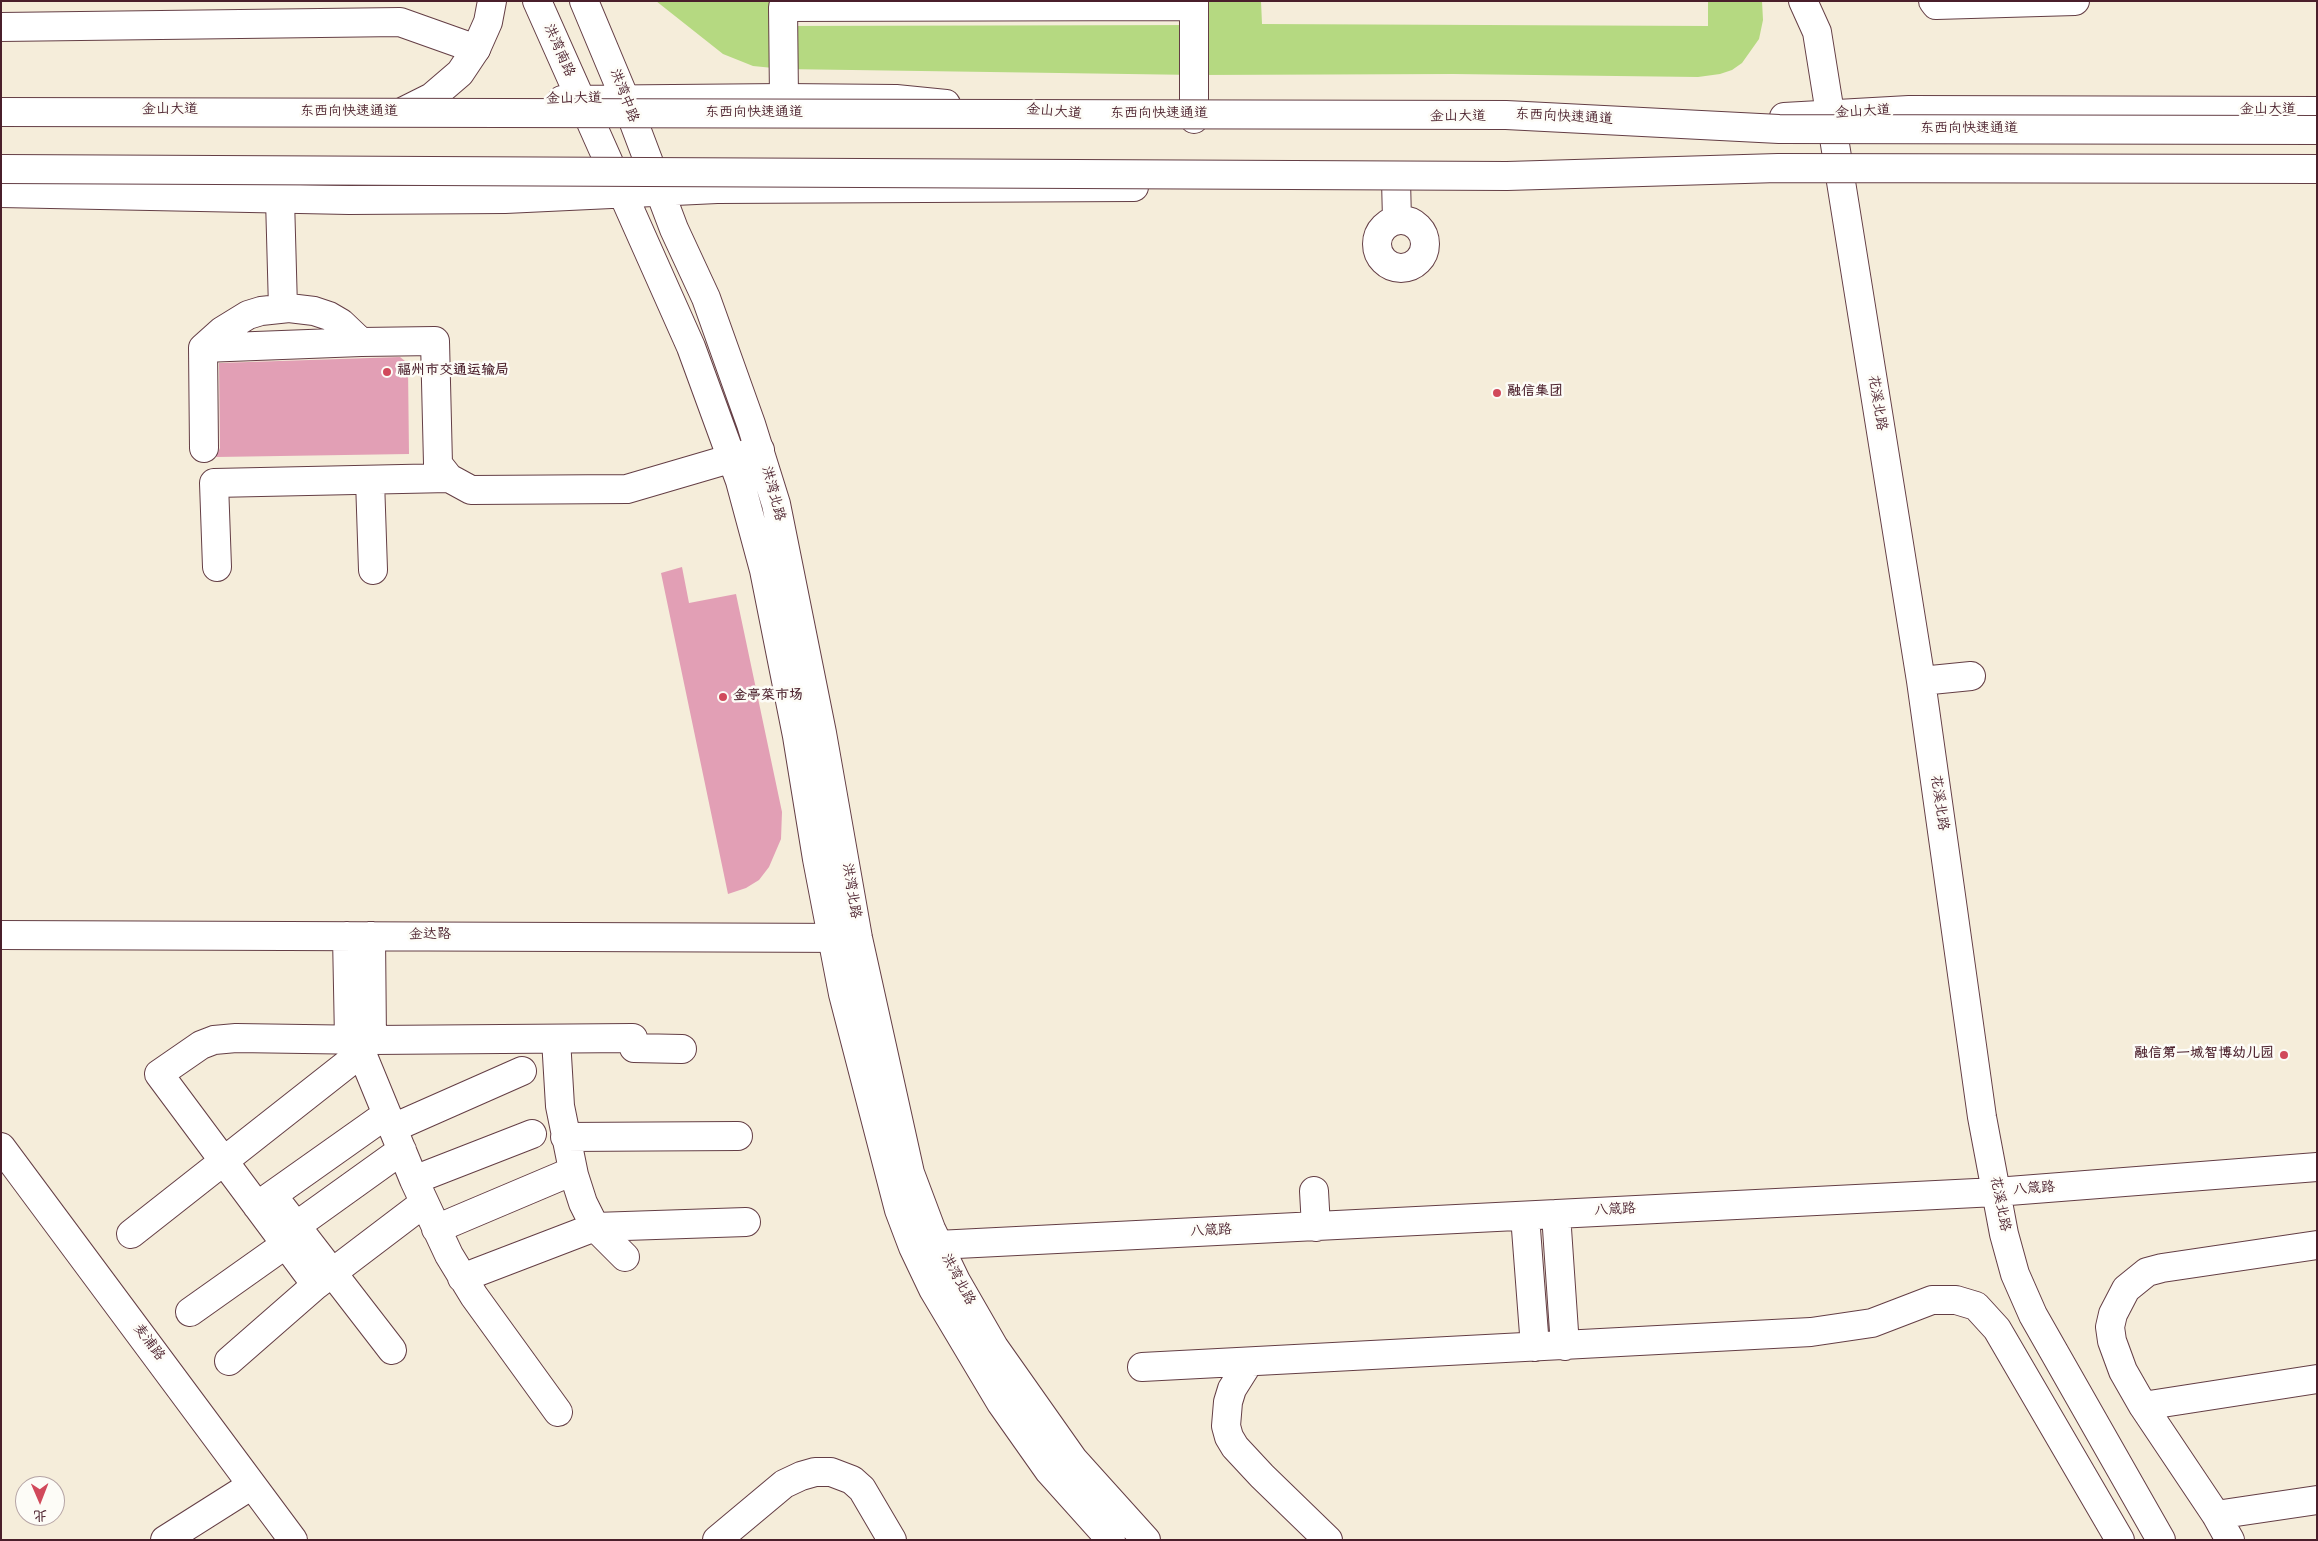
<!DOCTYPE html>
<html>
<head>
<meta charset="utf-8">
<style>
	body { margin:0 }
	#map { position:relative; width:2318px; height:1541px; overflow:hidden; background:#f5edda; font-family:Kalam,"LXGW WenKai TC",sans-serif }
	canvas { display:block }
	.frame { position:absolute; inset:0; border:2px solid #4a1f2b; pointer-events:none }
	.north { position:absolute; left:15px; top:1476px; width:50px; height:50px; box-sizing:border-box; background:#fdfcf7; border:1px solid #b5a4a5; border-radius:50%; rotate:179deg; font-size:14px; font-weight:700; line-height:20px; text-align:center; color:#4a1f2b }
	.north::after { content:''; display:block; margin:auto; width:18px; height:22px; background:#d1495b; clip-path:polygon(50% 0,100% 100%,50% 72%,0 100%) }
</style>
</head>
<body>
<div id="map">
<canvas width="2318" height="1541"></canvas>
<div class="frame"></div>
<div class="north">北</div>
</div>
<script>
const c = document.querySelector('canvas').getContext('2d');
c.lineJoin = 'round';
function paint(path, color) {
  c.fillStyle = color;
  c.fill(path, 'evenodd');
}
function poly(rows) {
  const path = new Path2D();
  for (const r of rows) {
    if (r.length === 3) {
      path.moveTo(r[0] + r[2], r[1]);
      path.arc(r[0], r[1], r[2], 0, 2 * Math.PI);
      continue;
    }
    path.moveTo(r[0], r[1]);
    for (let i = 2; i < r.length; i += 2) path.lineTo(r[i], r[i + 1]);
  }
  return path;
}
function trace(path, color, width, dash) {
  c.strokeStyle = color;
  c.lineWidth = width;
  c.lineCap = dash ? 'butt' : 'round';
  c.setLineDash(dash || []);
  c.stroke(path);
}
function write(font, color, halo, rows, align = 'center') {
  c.font = font + ' Kalam,"LXGW WenKai TC",sans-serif';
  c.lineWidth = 5;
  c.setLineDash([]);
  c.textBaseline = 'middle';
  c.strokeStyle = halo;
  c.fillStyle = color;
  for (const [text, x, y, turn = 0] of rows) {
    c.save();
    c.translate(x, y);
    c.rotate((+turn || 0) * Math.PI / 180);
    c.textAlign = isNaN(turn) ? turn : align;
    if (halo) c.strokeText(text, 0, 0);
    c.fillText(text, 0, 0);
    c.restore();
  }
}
paint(poly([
	[656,1,776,1,778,26,1203,25,1204,1,1261,1,1262,24,1708,26,1708,1,1762,1,1763,20,1759,39,1742,63,1732,70,1720,74,1698,77,1453,74,1197,75,783,69,753,66,723,54]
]), '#b5d981');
paint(poly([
	[400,357,405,361,408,367,409,454,216,457,220,448,219,363],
	[682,567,689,603,736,594,782,812,781,839,769,867,759,880,746,888,728,894,661,573]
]), '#e29fb5');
const minor = poly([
	[1803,1,1817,32,1921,681,1982,1117,2004,1234,2015,1274,2033,1315,2161,1540],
	[1933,1,1936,5,2075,1],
	[1,27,400,22,476,49],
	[784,98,783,7,1194,6],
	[1194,119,1194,1],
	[1396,180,1397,220],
	[280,199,283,308],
	[1401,244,24],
	[203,348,361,342],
	[204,448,203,348,222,331,248,315,261,311,289,308,314,311,329,316,341,323,361,342,435,341,438,464,449,478,471,490,627,489,760,450],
	[370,480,373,570],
	[217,567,214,483,449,478],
	[1921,681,1971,676],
	[1,935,857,938],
	[347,936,349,1039],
	[371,936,372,1040],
	[356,1039,414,1180,449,1255,474,1296,558,1412],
	[556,1039,560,1106,574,1175,583,1203,595,1227,625,1257],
	[393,1128,522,1071],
	[565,1137,738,1136],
	[1,1147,293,1540],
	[414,1180,532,1134],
	[1314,1191,1316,1227],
	[280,1205,392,1350],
	[257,1206,387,1114],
	[1556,1214,1565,1346],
	[1525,1216,1535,1347],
	[296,1226,402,1150],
	[436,1229,573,1171],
	[131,1234,361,1053],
	[917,1246,1996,1192,2317,1167],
	[462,1278,595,1227,746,1222],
	[316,1285,159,1074,201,1045,214,1040,236,1038,372,1040,633,1038,634,1048,682,1049],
	[190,1312,286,1244],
	[229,1361,316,1285,424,1203],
	[1249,1362,1232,1389,1228,1402,1226,1426,1229,1437,1235,1447,1262,1476,1328,1540],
	[1142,1367,1811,1332,1872,1323,1932,1300,1956,1300,1976,1306,1997,1329,2120,1540],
	[2143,1406,2317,1379],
	[2216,1515,2317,1500],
	[165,1540,252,1485],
	[717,1540,784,1484,801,1476,815,1472,831,1472,852,1480,862,1489,892,1540],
	[2230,1540,2216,1515,2143,1406,2123,1371,2112,1341,2110,1327,2113,1314,2126,1289,2147,1272,2162,1268,2317,1245]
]);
const major = poly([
	[537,1,691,347,740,481,764,570,797,736,817,859,843,994,899,1210,913,1247,933,1289,1001,1403,1049,1471,1111,1540],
	[584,1,625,99,674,229,706,298,751,424,776,504,822,733,858,938,910,1173,931,1229,956,1281,994,1347,1073,1459,1146,1540],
	[562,100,784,98,896,99,946,104],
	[404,111,432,97,460,73,476,49,488,22,492,1],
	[1784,117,1909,110,2317,111],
	[1,193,349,200,505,199,717,189,1134,187]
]);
trace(minor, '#643e45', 30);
trace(major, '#643e45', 30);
trace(minor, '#fff', 28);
trace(major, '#fff', 28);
const highwayBridge = poly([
	[1,112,1506,115,1779,129,2317,130],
	[1,169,1507,176,1778,168,2317,169]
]);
trace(highwayBridge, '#643e45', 30, []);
trace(highwayBridge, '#fff', 28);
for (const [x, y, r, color] of [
	[387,372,5,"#d1495b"],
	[1497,393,5,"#d1495b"],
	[723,697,5,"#d1495b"],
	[2284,1055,5,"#d1495b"]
]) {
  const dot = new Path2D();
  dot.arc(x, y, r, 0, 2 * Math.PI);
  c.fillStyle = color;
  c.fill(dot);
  trace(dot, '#fdfcf7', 2);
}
write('14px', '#4a1f2b', '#fdfcf7', [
	["洪湾南路",558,51,66],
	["洪湾中路",623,96,69],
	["金山大道",574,100,-1],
	["金山大道",170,111],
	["金山大道",2268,111],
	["东西向快速通道",349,113],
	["金山大道",1054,113,5],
	["金山大道",1863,113,-3],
	["东西向快速通道",754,114],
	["东西向快速通道",1159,115],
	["金山大道",1458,118],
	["东西向快速通道",1564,118,3],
	["东西向快速通道",1969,130],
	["花溪北路",1876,403,81],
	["洪湾北路",772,494,75],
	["花溪北路",1938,803,82],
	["洪湾北路",850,891,81],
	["金达路",430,936],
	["八箴路",2034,1190,-4],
	["花溪北路",1999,1204,79],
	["八箴路",1615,1211,-3],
	["八箴路",1211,1232,-3],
	["洪湾北路",957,1280,62],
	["麦浦路",148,1343,53]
]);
write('bold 14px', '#4a1f2b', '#fdfcf7', [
	["福州市交通运输局",397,372],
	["融信集团",1507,393],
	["金亭菜市场",733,697],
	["融信第一城智博幼儿园",2274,1055,"right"]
], 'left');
</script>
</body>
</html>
